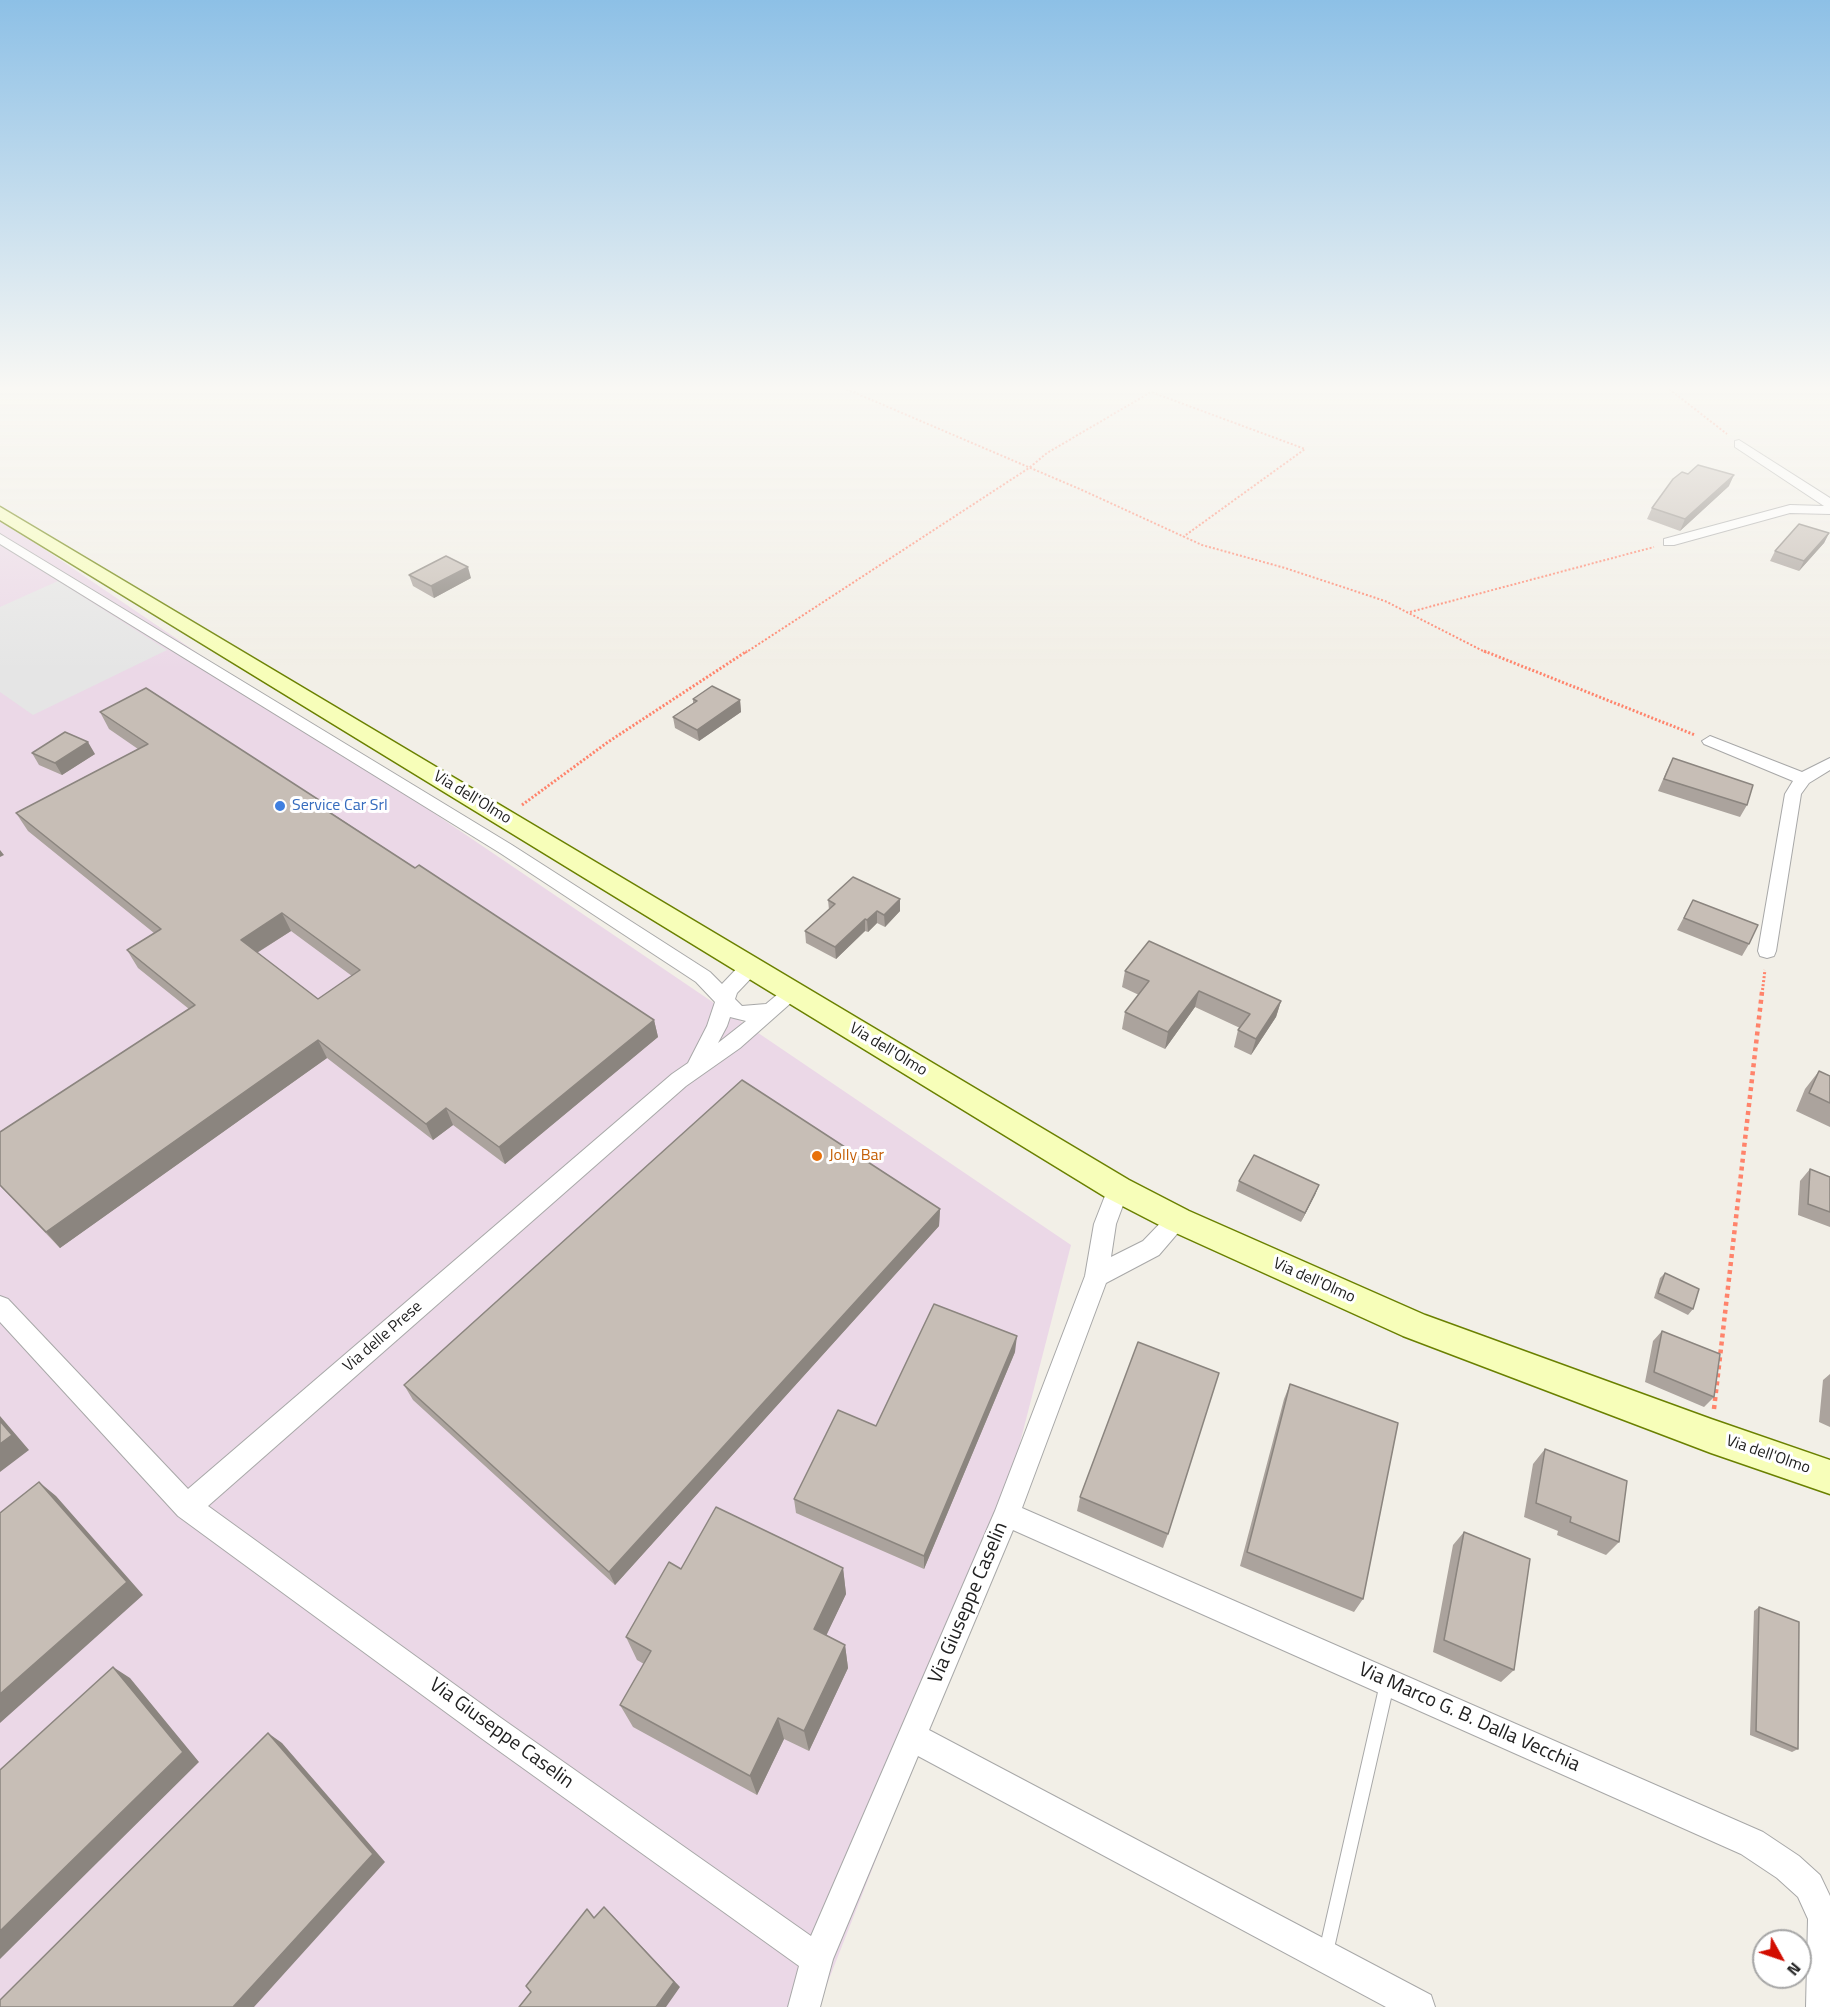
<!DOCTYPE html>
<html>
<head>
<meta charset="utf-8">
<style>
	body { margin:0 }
	#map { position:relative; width:1830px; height:2007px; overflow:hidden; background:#f2efe7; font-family:"Titillium Web",sans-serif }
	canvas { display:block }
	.north { position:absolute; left:1752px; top:1929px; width:60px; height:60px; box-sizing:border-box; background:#fff; border:2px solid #a6a6a6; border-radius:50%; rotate:130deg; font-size:16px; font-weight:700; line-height:24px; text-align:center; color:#212121 }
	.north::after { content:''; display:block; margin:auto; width:21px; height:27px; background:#d20d00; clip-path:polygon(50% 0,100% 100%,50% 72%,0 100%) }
</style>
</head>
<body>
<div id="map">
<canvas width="1830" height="2007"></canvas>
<div class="north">N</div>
</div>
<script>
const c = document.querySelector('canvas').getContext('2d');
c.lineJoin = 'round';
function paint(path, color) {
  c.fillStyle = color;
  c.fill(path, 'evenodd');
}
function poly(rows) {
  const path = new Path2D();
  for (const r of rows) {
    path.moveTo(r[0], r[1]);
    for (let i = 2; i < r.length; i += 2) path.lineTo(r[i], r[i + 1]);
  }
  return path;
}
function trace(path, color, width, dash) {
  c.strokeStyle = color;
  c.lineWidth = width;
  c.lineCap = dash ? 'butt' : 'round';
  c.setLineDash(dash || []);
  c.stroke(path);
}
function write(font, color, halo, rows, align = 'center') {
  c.font = font + ' "Titillium Web",sans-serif';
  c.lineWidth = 6;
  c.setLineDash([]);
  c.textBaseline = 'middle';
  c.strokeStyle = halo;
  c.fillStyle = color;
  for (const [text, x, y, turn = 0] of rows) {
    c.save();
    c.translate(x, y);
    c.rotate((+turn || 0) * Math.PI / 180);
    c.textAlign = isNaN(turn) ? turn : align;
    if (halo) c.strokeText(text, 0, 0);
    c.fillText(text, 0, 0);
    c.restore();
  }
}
paint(poly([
	[0,519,1071,1245,982,1590,818,2007,0,2007]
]), '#ebd8e7');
paint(poly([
	[58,581,167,650,33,715,0,692,0,607]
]), '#e5e5e5');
const service = poly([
	[1326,1952,1387,1684]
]);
const minor = poly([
	[1739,440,1830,498,1830,514,1790,513,1674,545,1664,545,1664,539,1790,505,1824,506,1735,447,1735,441,1739,440],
	[0,534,512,845,710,972,722,984,742,963,756,963,759,968,756,973,737,993,735,999,742,1006,766,1004,784,989,791,987,798,989,801,994,740,1048,686,1086,208,1506,501,1718,811,1936,995,1511,1085,1276,1094,1224,1110,1183,1118,1180,1126,1183,1129,1189,1116,1224,1111,1257,1143,1241,1170,1213,1178,1211,1186,1213,1189,1220,1159,1255,1106,1283,1022,1508,1763,1832,1799,1856,1820,1875,1830,1896,1830,2007,1806,2007,1808,1919,1798,1897,1777,1878,1741,1854,1013,1530,929,1730,1431,1995,1435,2007,1386,2007,918,1756,833,1959,820,2007,788,2007,799,1966,481,1738,178,1516,0,1322,0,1296,8,1299,188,1489,672,1074,688,1063,707,1026,715,1002,696,982,500,853,0,544,0,534],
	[730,1017,746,1021,718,1043,727,1026,730,1017],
	[1710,736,1802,772,1830,758,1830,770,1809,783,1801,794,1776,951,1774,956,1767,958,1760,956,1758,951,1785,794,1793,781,1704,744,1702,741,1710,736]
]);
const secondary = poly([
	[0,507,1129,1180,1189,1211,1425,1315,1711,1419,1830,1460,1830,1494,1711,1453,1403,1336,1167,1229,1107,1198,0,520,0,507]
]);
trace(service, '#a8a8a8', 16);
trace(minor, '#a8a8a8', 2);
trace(secondary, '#6a8000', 3);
trace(poly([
	[846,389,1082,490,1202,545,1285,568,1385,601,1487,653],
	[1669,389,1727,434],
	[1410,612,1654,547],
	[745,653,1029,468,1047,453,1151,392,1305,449,1183,537]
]), '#ff836b', 2, [2, 2]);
trace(poly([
	[1484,651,1695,735],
	[522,805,608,742,747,651],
	[1762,994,1765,970]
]), '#ff836b', 3, [2, 2]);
trace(poly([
	[1714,1409,1762,992]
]), '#ff836b', 4.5, [4, 4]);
trace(service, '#fff', 14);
paint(minor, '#fff');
paint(secondary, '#f7feb9');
paint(poly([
	[1688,474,1729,486,1680,531,1647,519,1652,508],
	[1829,533,1824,543,1799,571,1770,561,1775,551],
	[409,575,471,578,434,598,413,586],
	[693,699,740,700,741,712,699,741,675,728,673,717,693,703],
	[100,712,319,800,321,806,415,868,654,1020,658,1037,505,1164,453,1125,433,1140,327,1058,60,1248,0,1186,0,1132,189,1009,138,968,127,950,154,933,28,831,16,813,138,749,109,729],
	[291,931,352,976,318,999,257,953],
	[32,753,95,754,62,775,39,765],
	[1673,758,1747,805,1740,817,1658,791,1667,770],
	[900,899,900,911,885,927,877,923,868,932,865,931,836,959,806,943,805,931,829,910,828,900],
	[1693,900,1749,944,1742,956,1677,930],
	[1125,971,1281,1001,1276,1017,1251,1055,1234,1047,1238,1030,1240,1028,1195,1007,1165,1049,1122,1029,1125,1012,1139,995,1122,987],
	[1819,1071,1830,1076,1830,1127,1796,1111,1805,1089],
	[1810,1169,1830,1177,1830,1227,1798,1215,1800,1181],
	[1239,1181,1319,1185,1315,1195,1301,1222,1236,1191],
	[940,1209,939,1226,615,1585,413,1400,404,1385],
	[1665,1273,1693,1309,1688,1315,1654,1298,1660,1278],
	[1662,1331,1714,1397,1704,1407,1645,1382,1653,1341],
	[1015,1352,924,1569,796,1513,794,1499,876,1426],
	[1830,1374,1830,1427,1819,1422,1823,1380],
	[1290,1384,1363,1599,1354,1612,1240,1566,1284,1399],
	[1545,1449,1619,1542,1606,1555,1557,1535,1558,1531,1524,1517,1533,1464],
	[1080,1497,1168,1534,1163,1548,1077,1511],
	[1464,1532,1514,1670,1501,1682,1433,1652,1453,1545],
	[843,1568,846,1594,826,1635,845,1645,848,1668,809,1751,784,1739,757,1795,633,1727,620,1705,644,1664,637,1660,626,1637,681,1569],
	[1759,1607,1798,1749,1792,1752,1750,1735,1754,1611]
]), '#aba39d');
paint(poly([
	[1734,475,1729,486,1680,531,1685,519],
	[1829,533,1824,543,1799,571,1804,561],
	[468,567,471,578,434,598,431,586],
	[740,700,741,712,699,741,697,730],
	[88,742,95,754,62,775,55,763],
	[0,850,4,855,0,857],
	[900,899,900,911,885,927,884,915],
	[877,911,877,923,868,932,867,920],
	[282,913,291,931,250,957,241,940],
	[865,919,865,931,836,959,835,947],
	[1199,991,1195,1007,1165,1049,1168,1032],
	[1281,1001,1276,1017,1251,1055,1256,1039],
	[654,1020,658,1037,505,1164,499,1147],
	[318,1040,327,1058,60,1248,46,1232],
	[446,1108,453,1125,433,1140,426,1124],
	[1319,1185,1315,1195,1301,1222,1305,1213],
	[940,1209,939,1226,615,1585,609,1572],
	[1017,1336,1015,1352,924,1569,924,1556],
	[0,1416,29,1450,0,1472],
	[39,1482,56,1496,143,1595,0,1723,0,1694],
	[843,1568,846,1594,818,1653,814,1629],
	[845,1645,848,1668,809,1751,804,1731],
	[113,1667,130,1678,199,1762,0,1959,0,1931],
	[778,1718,784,1739,757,1795,750,1776],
	[268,1733,282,1743,385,1862,254,2007,233,2007],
	[611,1914,680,1987,666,2007,656,2007]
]), '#8b857f');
const building = poly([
	[1698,465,1734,475,1685,519,1652,508,1673,479,1682,472,1688,474,1698,465],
	[1799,524,1829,533,1804,561,1775,551,1799,524],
	[446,556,468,567,431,586,409,575,446,556],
	[712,686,740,700,697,730,673,717,697,701,693,699,712,686],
	[146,688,319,800,315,803,415,868,419,865,654,1020,499,1147,446,1108,426,1124,318,1040,46,1232,0,1185,0,1132,195,1005,127,950,161,929,16,813,148,744,100,712,146,688],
	[282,913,360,970,318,999,241,940,282,913],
	[65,732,88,742,55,763,32,753,65,732],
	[1673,758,1753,785,1747,805,1664,779,1673,758],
	[853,877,900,899,884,915,877,911,867,920,865,919,835,947,805,931,835,904,828,900,853,877],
	[1693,900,1758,925,1749,944,1684,918,1693,900],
	[1149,941,1281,1001,1256,1039,1238,1030,1250,1014,1199,991,1168,1032,1125,1012,1149,981,1125,971,1149,941],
	[1819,1071,1830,1076,1830,1103,1809,1093,1819,1071],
	[742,1080,940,1209,609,1572,404,1385,742,1080],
	[1254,1155,1319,1185,1305,1213,1239,1181,1254,1155],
	[1810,1169,1830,1177,1830,1212,1808,1204,1810,1169],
	[1665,1273,1699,1289,1693,1309,1658,1293,1665,1273],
	[934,1304,1017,1336,924,1556,794,1499,838,1410,876,1426,934,1304],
	[1662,1331,1720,1354,1714,1397,1654,1372,1662,1331],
	[1138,1342,1219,1373,1168,1534,1080,1497,1138,1342],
	[1290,1384,1398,1423,1363,1599,1247,1552,1290,1384],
	[0,1421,12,1435,0,1444,0,1421],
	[1545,1449,1627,1481,1619,1542,1570,1522,1571,1517,1536,1503,1545,1449],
	[39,1482,127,1582,0,1694,0,1513,39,1482],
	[716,1507,843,1568,814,1629,845,1645,804,1731,778,1718,750,1776,620,1705,651,1651,626,1637,669,1562,681,1569,716,1507],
	[1464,1532,1530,1559,1514,1670,1444,1640,1464,1532],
	[1759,1607,1799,1622,1798,1749,1756,1731,1759,1607],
	[113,1667,183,1752,0,1931,0,1770,113,1667],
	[268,1733,373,1854,233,2007,0,2007,0,2000,268,1733],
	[604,1907,674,1982,656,2007,519,2007,531,1992,526,1986,587,1909,594,1918,604,1907]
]);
paint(building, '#c7beb6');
trace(building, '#8b857f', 1.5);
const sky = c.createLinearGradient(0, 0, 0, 670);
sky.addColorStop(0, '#8dc0e6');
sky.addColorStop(0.58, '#f9f8f4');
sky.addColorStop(1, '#f9f8f400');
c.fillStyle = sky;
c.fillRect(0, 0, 1830, 670);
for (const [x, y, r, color] of [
	[280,806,6,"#3f7fe0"],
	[817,1156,6,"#e8710a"]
]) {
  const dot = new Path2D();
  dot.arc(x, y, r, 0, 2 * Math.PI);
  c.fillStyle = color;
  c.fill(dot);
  trace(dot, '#fff', 2);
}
write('16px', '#212121', '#fff', [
	["Via dell'Olmo",472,798,31],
	["Via dell'Olmo",888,1050,31],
	["Via dell'Olmo",1314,1281,24],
	["Via delle Prese",383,1337,-41],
	["Via dell'Olmo",1768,1455,19]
]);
write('16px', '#366cbe', '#fff', [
	["Service Car Srl",292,806]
], 'left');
write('16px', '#c56008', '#fff', [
	["Jolly Bar",829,1156]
], 'left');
write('20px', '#212121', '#fff', [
	["Via Giuseppe Caselin",969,1603,-67],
	["Via Marco G. B. Dalla Vecchia",1469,1718,24],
	["Via Giuseppe Caselin",501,1734,36]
]);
</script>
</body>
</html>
